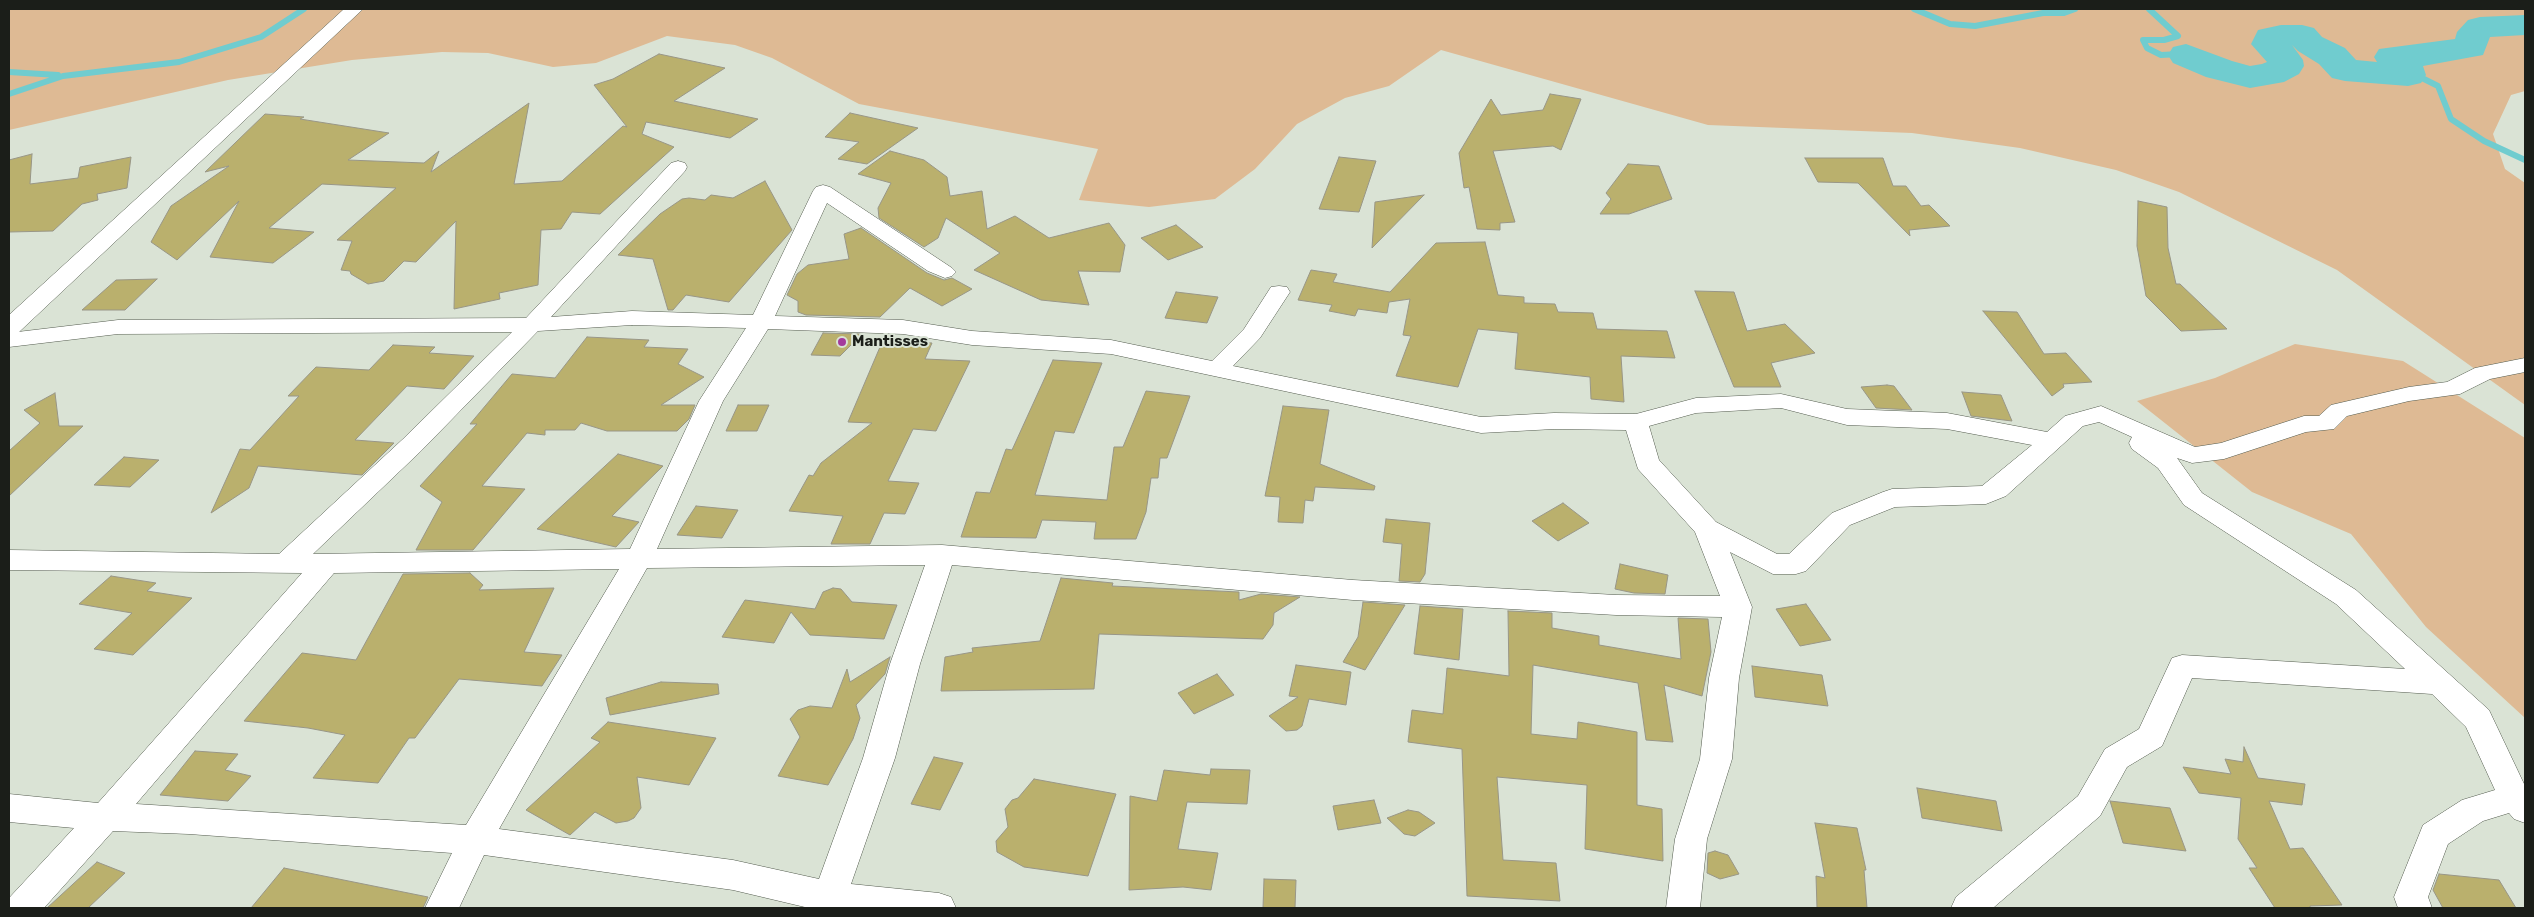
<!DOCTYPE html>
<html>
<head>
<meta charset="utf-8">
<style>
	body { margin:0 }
	#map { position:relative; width:2534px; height:917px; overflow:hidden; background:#dae3d5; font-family:Rubik,sans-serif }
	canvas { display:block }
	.frame { position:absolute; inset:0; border:10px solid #1b1e19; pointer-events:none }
</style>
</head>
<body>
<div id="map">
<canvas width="2534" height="917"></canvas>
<div class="frame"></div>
</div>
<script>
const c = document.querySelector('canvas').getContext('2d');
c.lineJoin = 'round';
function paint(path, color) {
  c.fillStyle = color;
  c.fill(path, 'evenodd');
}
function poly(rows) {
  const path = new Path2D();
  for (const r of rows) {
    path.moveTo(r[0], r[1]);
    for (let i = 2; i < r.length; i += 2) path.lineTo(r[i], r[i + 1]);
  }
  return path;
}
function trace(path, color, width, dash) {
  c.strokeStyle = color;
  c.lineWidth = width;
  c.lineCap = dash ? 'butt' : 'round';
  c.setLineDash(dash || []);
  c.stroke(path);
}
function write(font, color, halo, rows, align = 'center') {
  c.font = font + ' Rubik,sans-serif';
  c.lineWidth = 4;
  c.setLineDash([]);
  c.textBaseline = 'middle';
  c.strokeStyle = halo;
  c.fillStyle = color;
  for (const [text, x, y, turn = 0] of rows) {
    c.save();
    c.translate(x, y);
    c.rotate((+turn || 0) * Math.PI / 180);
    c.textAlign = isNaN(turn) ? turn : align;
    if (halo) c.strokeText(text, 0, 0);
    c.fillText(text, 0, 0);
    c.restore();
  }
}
paint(poly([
	[9,9,2525,9,2525,91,2511,95,2493,134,2505,169,2525,183,2525,405,2337,270,2179,192,2116,170,2020,148,1912,133,1708,125,1441,50,1389,86,1345,98,1297,124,1255,169,1215,199,1149,207,1079,200,1098,149,859,104,772,58,735,45,667,36,596,63,553,67,488,53,442,52,352,60,228,80,9,130],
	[2295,344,2403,361,2525,438,2525,718,2426,627,2351,534,2252,492,2137,401,2215,378]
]), '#deba94');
trace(poly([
	[1914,9,1950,24,1975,26,2043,13,2064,13,2075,9],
	[2149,9,2178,36,2164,40,2143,40,2147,48,2161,55,2180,54],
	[2408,71,2438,86,2451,119,2484,141,2525,160],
	[9,72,58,75],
	[9,94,63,76,179,62,261,37,304,9]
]), '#70cccf', 6);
paint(poly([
	[2525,15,2525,35,2490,37,2483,55,2423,66,2426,75,2421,83,2408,86,2345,81,2332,78,2319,64,2298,51,2292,45,2303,60,2304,66,2299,74,2284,82,2250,88,2206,77,2173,63,2168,55,2173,47,2186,44,2232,61,2250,66,2262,64,2267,62,2251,44,2258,30,2281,25,2302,25,2314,28,2322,37,2345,48,2356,60,2377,62,2374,57,2379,49,2455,39,2457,32,2468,20,2480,17,2525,15]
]), '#70cccf');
const building = poly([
	[659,54,725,68,674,101,758,119,730,138,646,122,642,134,674,147,600,214,572,212,561,229,541,230,538,285,499,293,500,299,454,309,456,221,416,262,404,261,384,281,368,284,351,274,350,271,341,270,352,241,337,240,396,188,322,184,269,228,314,232,273,263,210,257,239,201,177,260,151,242,171,206,229,166,205,172,265,114,304,117,300,119,389,133,348,160,424,163,439,151,431,172,529,103,514,184,562,181,623,126,627,127,594,85,613,79,659,54],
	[1550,94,1581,99,1561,150,1553,146,1493,151,1515,222,1500,223,1500,230,1477,229,1469,187,1464,188,1459,153,1491,99,1501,115,1543,110,1550,94],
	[850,113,918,128,867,164,838,159,859,142,825,137,850,113],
	[890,151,924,160,947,177,950,196,982,191,987,229,1015,216,1049,238,1109,223,1125,245,1120,272,1078,271,1089,305,1041,300,974,270,1000,253,946,218,938,238,924,247,879,218,878,208,891,183,858,174,890,151],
	[32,154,30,184,78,178,80,167,131,157,127,188,97,194,98,200,82,204,53,231,9,232,9,160,32,154],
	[1339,157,1376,161,1359,212,1319,209,1339,157],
	[1805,158,1883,158,1893,186,1906,186,1921,206,1929,205,1950,226,1909,230,1910,236,1858,183,1818,182,1805,158],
	[1628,164,1659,166,1672,199,1629,214,1600,214,1611,199,1606,193,1628,164],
	[765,181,792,230,729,302,686,295,673,310,668,310,653,259,618,255,660,214,682,199,689,198,705,200,711,195,733,198,765,181],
	[1424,195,1372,248,1375,202,1424,195],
	[2138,201,2167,207,2168,248,2176,284,2180,284,2227,329,2181,331,2146,296,2137,246,2138,201],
	[1176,225,1203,247,1168,260,1141,238,1176,225],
	[861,228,927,273,944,280,952,278,972,289,942,306,910,288,880,317,806,315,798,312,798,301,787,295,797,274,808,265,849,259,844,234,861,228],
	[1485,242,1498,295,1524,297,1524,303,1555,304,1558,312,1593,313,1597,329,1667,331,1675,358,1621,356,1624,402,1591,399,1590,377,1515,369,1518,333,1478,329,1458,387,1396,376,1411,336,1403,335,1410,299,1389,302,1387,313,1358,309,1355,316,1329,311,1332,305,1298,300,1311,270,1337,274,1333,282,1390,292,1436,243,1485,242],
	[157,279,125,310,82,310,116,280,157,279],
	[1695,291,1734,292,1747,331,1785,324,1815,353,1771,363,1781,387,1734,387,1695,291],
	[1176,292,1218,297,1207,323,1165,318,1176,292],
	[1983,311,2017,312,2044,354,2066,353,2092,382,2063,384,2064,387,2052,396,1983,311],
	[823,333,862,334,840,356,811,355,823,333],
	[587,337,649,340,644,347,688,349,678,364,704,377,661,405,695,405,689,419,677,431,607,431,581,423,575,430,545,430,545,435,527,433,482,486,525,489,473,550,416,550,442,502,420,486,477,424,470,424,512,374,555,378,587,337],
	[883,340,932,343,925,359,970,361,936,431,913,429,888,481,919,483,905,514,884,513,870,544,831,544,843,516,789,511,809,475,813,476,821,463,872,423,848,422,883,340],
	[393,345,435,347,429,353,474,356,444,389,407,386,355,440,394,443,362,475,258,466,249,488,211,513,240,449,250,450,299,396,288,396,316,367,369,370,393,345],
	[1053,360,1102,363,1074,433,1055,431,1035,495,1107,500,1114,447,1123,447,1146,391,1190,396,1167,458,1160,458,1158,478,1151,478,1146,512,1136,539,1094,539,1096,522,1042,520,1036,538,961,537,976,492,990,493,1006,449,1012,450,1053,360],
	[1887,385,1894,386,1912,410,1876,408,1861,387,1887,385],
	[1962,392,2001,395,2012,421,1971,416,1962,392],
	[55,393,59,426,83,426,9,496,9,451,40,423,24,410,55,393],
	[738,405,769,405,757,431,726,431,738,405],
	[1283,406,1329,410,1320,464,1375,486,1374,490,1315,487,1313,501,1305,500,1303,523,1278,522,1280,497,1265,496,1283,406],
	[618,454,663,466,612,516,639,522,616,547,537,529,618,454],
	[124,457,159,460,130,487,94,485,124,457],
	[1563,503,1589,523,1558,541,1532,521,1563,503],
	[696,506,738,510,722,538,677,535,696,506],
	[1386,519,1430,523,1425,574,1420,582,1399,581,1402,544,1383,542,1386,519],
	[1620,564,1668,575,1665,594,1634,593,1615,589,1620,564],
	[470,573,483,585,479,590,554,588,524,652,562,655,542,686,459,679,415,738,409,738,378,783,313,778,345,735,308,728,244,721,302,653,356,660,403,574,470,573],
	[111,576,156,583,147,591,192,598,133,655,94,649,132,613,79,604,111,576],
	[1061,578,1113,583,1112,586,1239,592,1239,600,1261,594,1300,597,1274,613,1273,625,1263,639,1099,634,1094,689,941,691,945,657,973,652,972,648,1040,641,1061,578],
	[833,588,841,589,852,602,897,605,884,639,810,635,791,612,774,643,722,637,745,600,815,609,823,592,833,588],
	[1363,602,1405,605,1365,670,1343,662,1358,637,1363,602],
	[1806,604,1831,640,1800,646,1776,609,1806,604],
	[1420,606,1463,609,1459,660,1414,654,1420,606],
	[1508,611,1552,613,1552,628,1599,636,1599,645,1681,659,1678,618,1708,619,1711,652,1702,696,1664,685,1673,742,1646,740,1638,683,1533,665,1531,734,1577,739,1578,722,1637,732,1637,805,1662,809,1663,861,1585,849,1587,785,1497,777,1503,860,1556,863,1560,901,1467,896,1462,749,1408,742,1412,710,1443,714,1447,668,1509,676,1508,611],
	[890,657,885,674,856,705,860,718,853,739,828,785,778,776,800,737,790,719,798,710,810,706,832,708,847,669,850,682,890,657],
	[1296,665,1351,672,1346,705,1309,699,1302,726,1297,730,1286,731,1269,716,1298,697,1289,696,1296,665],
	[1752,666,1822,675,1828,706,1755,697,1752,666],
	[1217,674,1234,695,1194,714,1178,693,1217,674],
	[661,682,718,684,719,694,610,715,606,698,661,682],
	[608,722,716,738,689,785,637,777,641,808,634,818,628,821,616,823,595,812,570,835,526,810,600,742,591,738,608,722],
	[2244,747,2258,778,2305,784,2302,805,2269,801,2290,849,2303,848,2342,905,2310,906,2310,908,2275,908,2249,868,2257,868,2238,839,2241,798,2199,793,2183,767,2231,774,2225,759,2243,762,2244,747],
	[195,751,238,754,225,770,251,776,228,801,160,795,195,751],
	[934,757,963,763,940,810,911,804,934,757],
	[1211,769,1250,770,1247,804,1187,802,1178,849,1218,853,1211,890,1183,887,1129,890,1130,796,1157,801,1164,770,1210,775,1211,769],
	[1034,779,1116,794,1088,876,1024,867,997,852,996,841,1008,827,1005,809,1012,800,1018,798,1034,779],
	[1917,788,1996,801,2002,831,1922,818,1917,788],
	[1374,800,1381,823,1338,830,1333,806,1374,800],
	[2110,801,2170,808,2186,851,2123,843,2110,801],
	[1408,810,1419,812,1435,823,1415,836,1404,834,1387,818,1408,810],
	[1815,823,1857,828,1866,870,1864,870,1867,908,1817,908,1816,876,1825,878,1815,823],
	[1715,851,1728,855,1739,874,1720,879,1707,873,1708,853,1715,851],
	[97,862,125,873,88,908,47,908,97,862],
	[284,868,428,897,423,908,251,908,284,868],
	[2439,874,2499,880,2516,908,2443,908,2433,890,2439,874],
	[1264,879,1296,880,1295,908,1263,908,1264,879]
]);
paint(building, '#bab06d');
trace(building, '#989687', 1);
const street = poly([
	[678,161,685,163,687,167,685,171,551,317,632,311,753,315,813,191,816,187,823,185,830,187,952,268,956,272,952,276,945,278,928,271,827,203,775,316,903,320,972,331,1111,340,1212,361,1244,329,1271,287,1279,286,1287,287,1290,292,1260,338,1233,366,1481,417,1554,413,1636,414,1696,398,1781,394,1847,409,1947,413,2047,432,2065,416,2101,406,2195,447,2221,443,2304,416,2319,416,2331,405,2409,387,2447,382,2475,368,2525,358,2525,372,2490,379,2460,394,2409,401,2347,416,2334,429,2306,432,2224,459,2192,463,2177,458,2202,493,2356,590,2489,710,2525,786,2525,823,2514,819,2509,813,2483,821,2448,844,2428,897,2432,908,2398,908,2394,897,2423,825,2462,800,2495,790,2466,727,2432,694,2192,678,2162,746,2127,767,2100,816,1993,908,1951,908,1956,897,2078,796,2105,749,2139,729,2172,658,2182,655,2405,669,2336,604,2184,505,2158,468,2132,449,2129,443,2132,437,2099,422,2083,426,2006,496,1986,504,1895,507,1850,525,1806,571,1796,574,1773,574,1730,552,1752,607,1739,678,1732,759,1707,839,1700,908,1666,908,1675,839,1700,759,1709,678,1722,617,1616,615,1353,600,952,565,920,664,895,758,851,884,939,893,951,897,956,908,809,908,733,890,484,855,459,908,425,908,452,853,189,834,113,831,44,908,9,908,10,897,74,828,9,822,9,794,98,803,302,573,9,570,9,550,279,554,403,439,512,332,118,334,9,347,9,333,118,320,526,318,671,163,678,161],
	[632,325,746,328,699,401,630,549,313,554,421,451,538,331,632,325],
	[768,329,903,334,972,345,1111,354,1481,433,1554,429,1626,430,1638,469,1695,532,1720,596,1616,595,1353,580,942,545,657,549,723,401,768,329],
	[1781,408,1847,425,1947,429,2032,445,1982,486,1892,489,1883,492,1832,513,1789,554,1777,554,1716,522,1659,460,1649,426,1696,413,1781,408],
	[925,565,890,664,863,758,819,879,733,860,499,829,647,568,925,565],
	[619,569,466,825,136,804,334,573,619,569]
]);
const secondary = poly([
	[344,9,363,9,18,333,9,335,9,315,344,9]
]);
trace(street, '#545c4f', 1);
trace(secondary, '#545c4f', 1);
paint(street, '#fff');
paint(secondary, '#fff');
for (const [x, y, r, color] of [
	[842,342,5,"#a43a9c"]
]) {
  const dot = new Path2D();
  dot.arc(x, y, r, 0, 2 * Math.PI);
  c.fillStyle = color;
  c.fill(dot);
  trace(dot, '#dae3d5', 2);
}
write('bold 15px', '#1b1e19', '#dae3d5', [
	["Mantisses",852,342]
], 'left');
</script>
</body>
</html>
